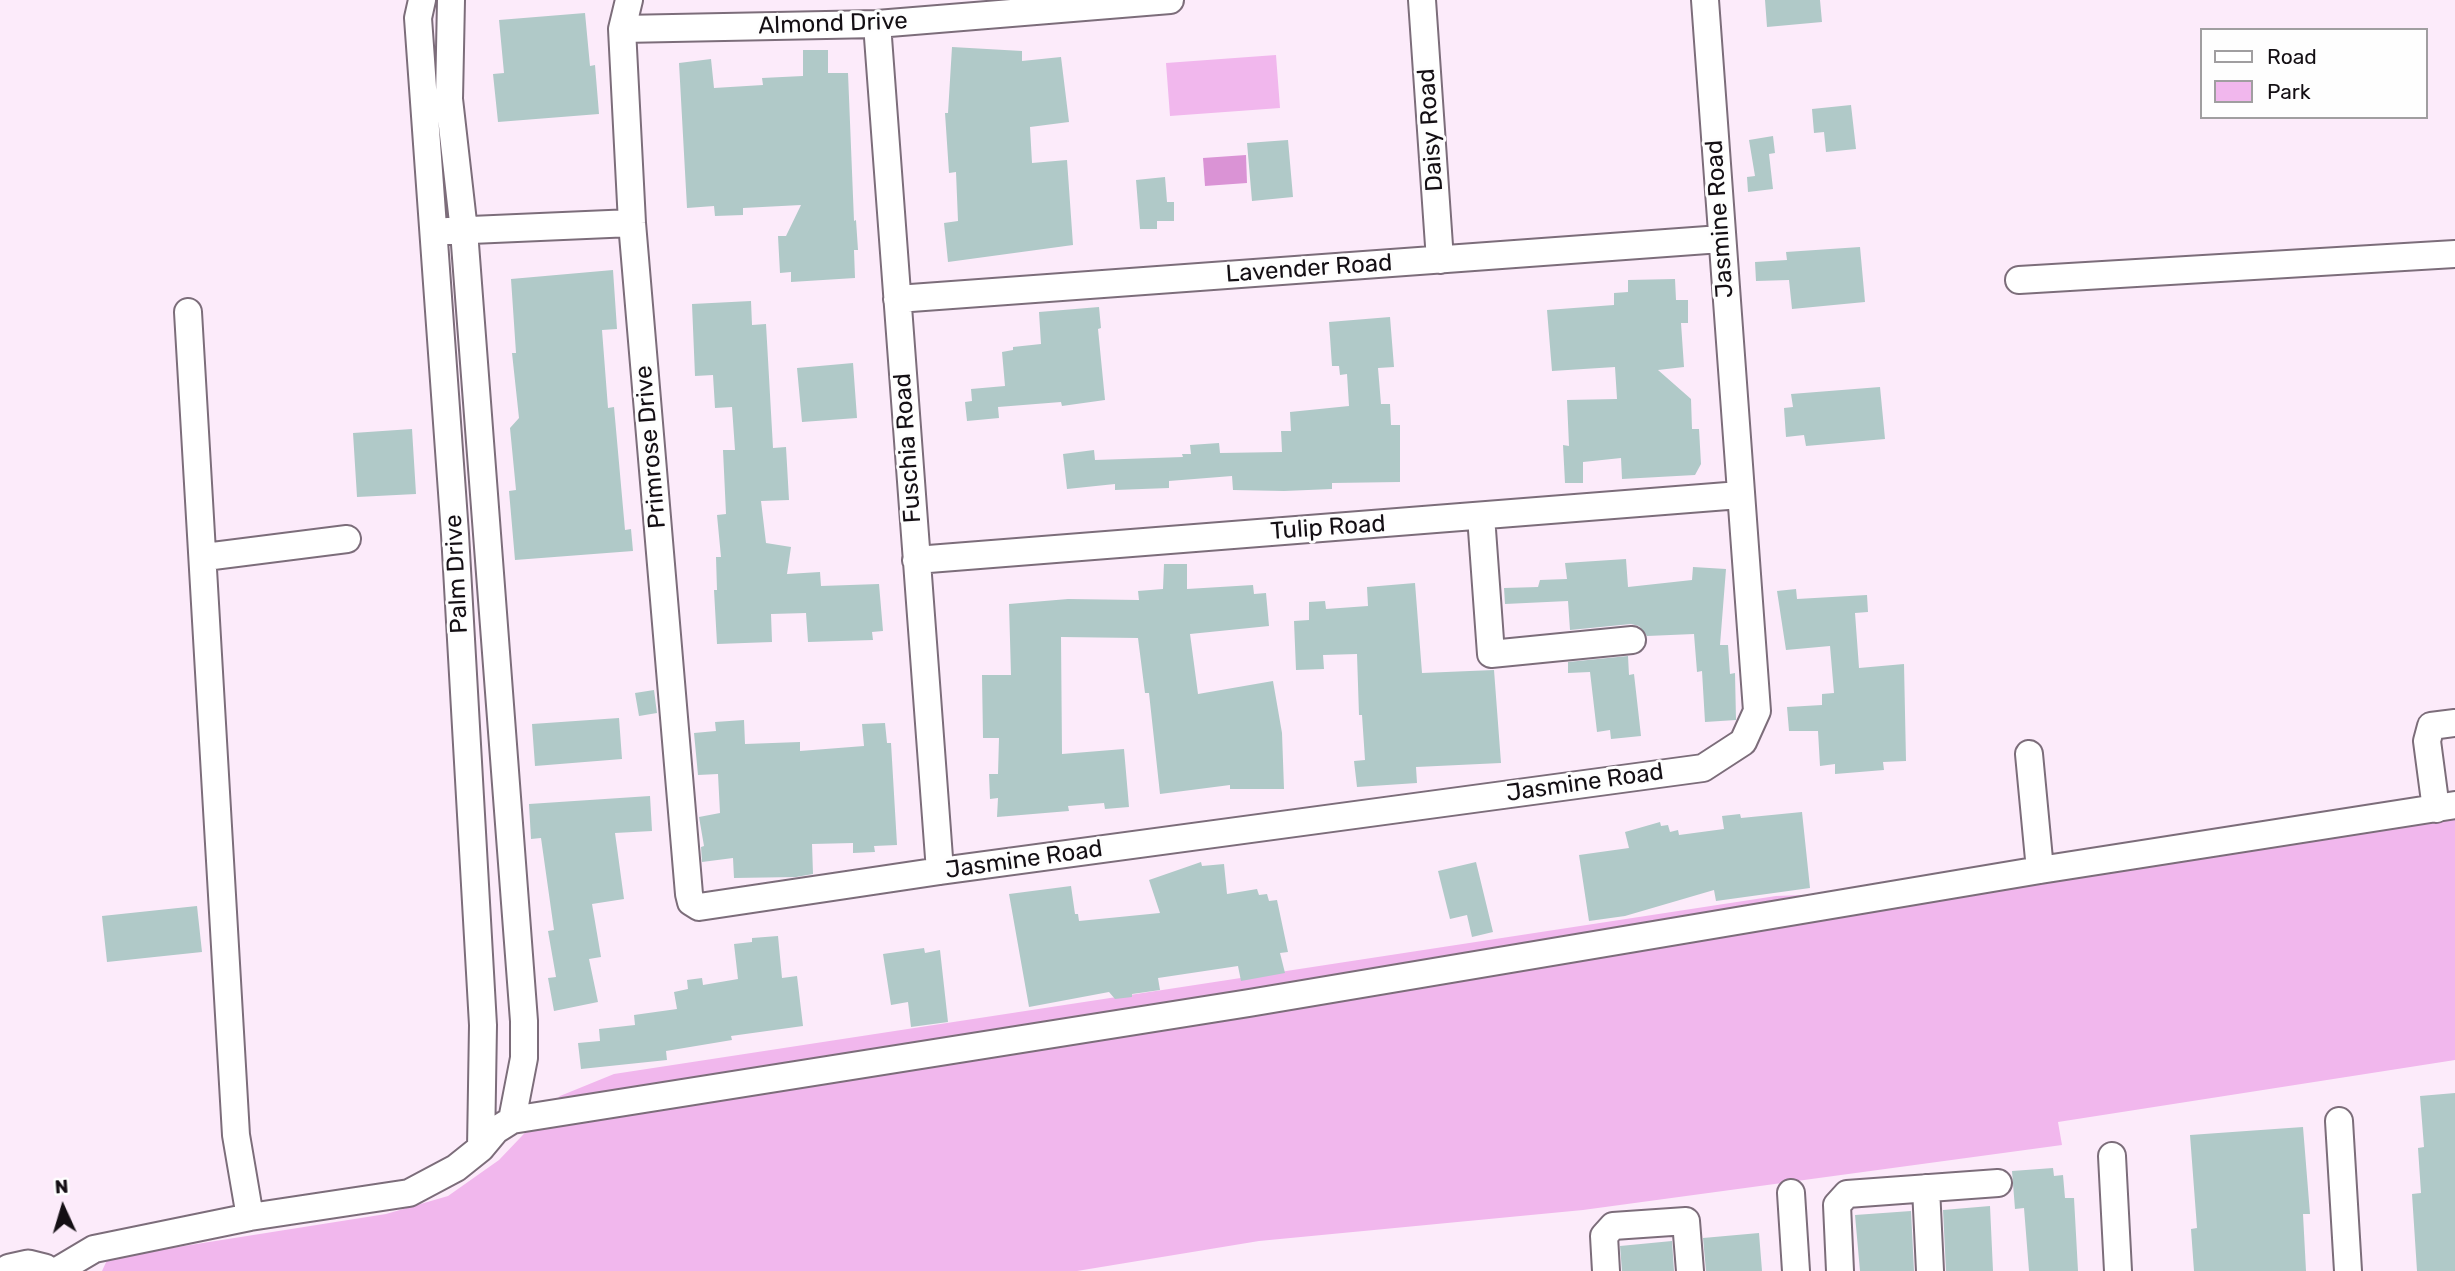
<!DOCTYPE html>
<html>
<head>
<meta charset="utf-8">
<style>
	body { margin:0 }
	#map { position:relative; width:2455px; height:1271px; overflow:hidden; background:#fcebfa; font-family:Rubik,sans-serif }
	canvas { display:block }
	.legend { position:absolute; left:2200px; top:28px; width:228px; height:91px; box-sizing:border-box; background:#fefefe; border:2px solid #a09ea0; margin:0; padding:9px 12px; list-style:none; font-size:21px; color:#140f14 }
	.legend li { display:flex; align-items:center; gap:14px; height:35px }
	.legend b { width:35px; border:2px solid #a09ea0 }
	.north { position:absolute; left:28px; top:1173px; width:70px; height:70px; -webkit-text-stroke:5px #fefefe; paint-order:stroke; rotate:356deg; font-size:19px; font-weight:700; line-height:28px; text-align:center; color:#140f14 }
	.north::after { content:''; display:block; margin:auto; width:24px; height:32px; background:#140f14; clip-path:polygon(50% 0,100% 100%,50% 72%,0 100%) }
</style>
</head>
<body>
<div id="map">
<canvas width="2455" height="1271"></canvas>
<ul class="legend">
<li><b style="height:9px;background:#fff"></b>Road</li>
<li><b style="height:19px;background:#f1b7ed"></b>Park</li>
</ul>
<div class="north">N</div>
</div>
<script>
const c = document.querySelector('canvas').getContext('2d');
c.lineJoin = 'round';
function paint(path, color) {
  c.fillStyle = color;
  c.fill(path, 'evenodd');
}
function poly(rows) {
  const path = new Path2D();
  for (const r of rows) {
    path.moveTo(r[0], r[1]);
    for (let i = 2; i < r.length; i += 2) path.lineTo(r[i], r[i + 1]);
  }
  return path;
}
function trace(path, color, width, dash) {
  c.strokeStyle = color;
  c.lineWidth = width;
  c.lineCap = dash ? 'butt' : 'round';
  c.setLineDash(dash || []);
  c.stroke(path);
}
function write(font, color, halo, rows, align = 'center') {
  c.font = font + ' Rubik,sans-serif';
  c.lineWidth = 6;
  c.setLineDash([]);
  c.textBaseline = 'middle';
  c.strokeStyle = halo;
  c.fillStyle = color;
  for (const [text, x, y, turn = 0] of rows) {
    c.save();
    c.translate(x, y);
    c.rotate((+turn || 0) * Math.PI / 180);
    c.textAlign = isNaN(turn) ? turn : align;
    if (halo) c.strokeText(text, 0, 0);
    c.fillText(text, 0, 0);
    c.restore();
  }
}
paint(poly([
	[1276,55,1280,108,1170,116,1166,63],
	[2455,805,2455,1060,2058,1122,2062,1145,1583,1210,1259,1241,1077,1271,102,1271,108,1258,386,1214,448,1196,499,1160,560,1096,614,1074,1776,896,1936,890]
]), '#f1b7ed');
paint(poly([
	[1246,155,1247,183,1205,186,1203,158]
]), '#da93d5');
paint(poly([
	[1765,0,1820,0,1822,22,1767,27],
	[585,13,590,66,595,65,599,114,498,122,493,74,504,73,499,20],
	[952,47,1022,51,1022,61,1061,57,1069,122,1030,127,1032,163,1067,160,1073,245,948,262,944,223,958,221,956,172,949,173,945,113,948,113],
	[803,50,828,50,828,73,848,73,854,221,856,220,858,250,854,250,855,278,791,282,791,272,780,273,778,236,786,236,801,205,743,208,743,215,715,216,714,206,687,208,679,63,711,59,714,88,763,85,762,78,803,76],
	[1851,105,1856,149,1826,152,1824,132,1814,133,1812,109],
	[1773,136,1775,153,1769,154,1773,189,1748,192,1747,177,1755,176,1749,140],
	[1288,140,1293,197,1252,201,1247,143],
	[1165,177,1167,202,1174,202,1174,221,1157,221,1157,229,1140,229,1136,180],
	[1860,247,1865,302,1792,309,1789,280,1756,281,1755,262,1787,260,1786,252],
	[613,270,617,329,602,330,608,408,614,407,625,530,631,529,633,551,515,560,509,491,516,490,510,428,519,418,512,353,516,353,511,279],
	[1675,279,1676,300,1688,300,1688,323,1681,323,1684,367,1658,370,1691,399,1692,429,1699,429,1701,464,1695,475,1622,479,1621,458,1583,462,1583,483,1565,483,1563,445,1569,446,1567,400,1617,399,1615,367,1552,371,1547,310,1614,305,1614,293,1628,292,1628,280],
	[751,301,752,325,766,324,773,448,786,447,789,500,761,501,766,543,791,547,787,574,820,572,821,586,879,584,883,631,872,632,873,640,808,642,806,613,771,614,772,642,717,644,714,590,717,590,716,557,721,557,717,515,726,514,723,450,735,450,732,407,715,408,713,375,695,376,692,304],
	[1099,307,1101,328,1098,329,1105,400,1062,406,1061,402,998,407,999,418,967,421,965,402,972,401,971,389,1005,386,1002,352,1013,350,1013,347,1041,344,1039,312],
	[1390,317,1394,367,1378,368,1381,404,1390,404,1391,425,1400,425,1400,482,1332,483,1332,489,1284,491,1233,490,1232,476,1169,481,1169,488,1115,490,1115,484,1067,489,1063,454,1094,450,1095,460,1183,457,1182,454,1191,454,1190,445,1219,443,1220,453,1282,452,1281,431,1291,431,1290,412,1349,406,1347,374,1340,375,1339,366,1332,366,1329,322],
	[853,363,857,418,802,422,797,368],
	[1880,387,1885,439,1806,446,1804,435,1786,437,1784,408,1793,407,1791,394],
	[412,429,416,494,357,497,353,433],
	[1626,559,1628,587,1692,580,1693,567,1726,569,1720,645,1728,645,1730,674,1735,673,1736,720,1705,722,1702,671,1697,672,1694,634,1647,636,1639,626,1631,624,1570,630,1568,601,1505,604,1504,588,1538,587,1540,580,1567,579,1565,563],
	[1164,564,1187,564,1187,589,1253,585,1254,594,1266,593,1269,626,1190,634,1198,694,1273,681,1282,733,1284,789,1230,789,1230,785,1160,794,1149,693,1145,693,1138,638,1061,637,1062,754,1124,749,1129,807,1105,809,1104,803,1068,806,1069,811,997,817,998,798,990,799,989,774,998,774,999,738,983,738,982,675,1011,675,1009,604,1068,599,1139,600,1138,591,1163,589],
	[1415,583,1422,673,1494,670,1501,763,1416,767,1417,783,1357,787,1354,761,1365,760,1362,715,1359,715,1357,654,1323,655,1324,669,1296,670,1294,621,1309,620,1309,602,1325,601,1326,609,1368,606,1367,587],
	[1796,589,1797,599,1867,595,1868,612,1855,613,1859,668,1904,664,1906,761,1883,762,1884,770,1835,774,1835,764,1820,766,1818,731,1789,731,1787,707,1822,705,1822,694,1834,693,1830,646,1786,650,1777,591],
	[1628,656,1629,675,1634,674,1641,736,1611,739,1610,730,1597,732,1590,672,1568,673,1568,662],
	[654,690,657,713,639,716,635,693],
	[619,718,622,759,535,766,532,724],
	[744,720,745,744,800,742,800,751,864,746,862,724,885,723,887,743,891,743,897,845,874,846,875,852,853,853,853,843,812,844,813,874,796,877,734,878,733,858,702,862,701,847,704,846,699,817,720,813,718,774,698,775,694,733,716,731,715,722],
	[650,796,652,831,615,833,624,899,592,904,601,957,589,959,598,1002,554,1011,548,978,556,977,548,931,554,930,541,838,531,839,529,804],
	[1802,812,1810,888,1716,901,1714,890,1625,916,1589,921,1579,855,1629,848,1625,832,1660,822,1661,826,1668,825,1670,832,1678,830,1679,835,1724,829,1722,816,1740,814,1741,818],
	[1201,862,1202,866,1224,864,1227,894,1257,889,1259,895,1267,894,1269,901,1277,900,1288,952,1280,953,1285,973,1241,981,1238,966,1158,978,1160,990,1132,994,1132,997,1115,999,1109,992,1029,1007,1009,894,1071,886,1075,914,1078,914,1079,921,1160,913,1149,880],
	[1476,862,1493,932,1472,937,1467,915,1450,919,1438,871],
	[197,906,202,952,107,962,102,916],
	[778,936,782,978,797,976,803,1026,731,1036,732,1040,666,1051,667,1060,581,1069,578,1043,600,1041,599,1029,635,1025,634,1015,677,1009,674,992,688,989,687,980,702,978,703,985,738,979,734,944,752,942,752,938],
	[924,948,925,953,940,950,948,1022,911,1027,908,1002,891,1005,883,954],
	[2455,1093,2455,1271,2417,1271,2412,1194,2421,1193,2418,1148,2424,1147,2420,1096],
	[2303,1127,2310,1214,2303,1214,2306,1271,2194,1271,2191,1229,2197,1228,2190,1135],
	[2053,1168,2054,1176,2063,1175,2065,1198,2074,1198,2078,1271,2029,1271,2024,1208,2015,1209,2012,1171],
	[1990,1206,1993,1271,1946,1271,1943,1210],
	[1911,1211,1914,1271,1860,1271,1855,1215],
	[1759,1233,1762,1271,1706,1271,1703,1238],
	[1672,1241,1674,1271,1622,1271,1620,1246]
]), '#b0c9c8');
const minor = poly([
	[422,0,418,18,455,534,483,1025,481,1148],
	[451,0,449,99,464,231,524,1021,524,1058,512,1120],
	[629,0,622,29,632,223,689,894,691,902,699,907,940,871,1703,768,1743,742,1757,711,1705,0],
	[1422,0,1440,260],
	[877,24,940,871],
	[622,29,877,24,1170,0],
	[448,231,632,223],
	[2019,280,2455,254],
	[897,299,1721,239],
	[188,312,236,1135,250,1217],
	[1481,516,1491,654,1632,640],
	[205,557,347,539],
	[916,560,1740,495],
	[2029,754,2040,870],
	[2436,809,2427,741,2431,726,2455,723],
	[2339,1121,2348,1271],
	[2112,1156,2118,1271],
	[1926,1188,1930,1271],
	[1791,1193,1796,1271],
	[57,1271,94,1249,250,1217,409,1193,456,1168,481,1148,496,1130,512,1120,1249,1003,2040,870,2455,805],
	[1606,1271,1604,1236,1613,1226,1686,1221,1690,1271],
	[1840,1271,1837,1205,1847,1194,1998,1183]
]);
const major = poly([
	[10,1271,28,1267,44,1271]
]);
trace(minor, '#7c6d7a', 30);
trace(major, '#7c6d7a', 37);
trace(minor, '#fff', 26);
trace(major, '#fff', 33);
write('24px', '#140f14', '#fefefe', [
	["Almond Drive",833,24,-2],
	["Daisy Road",1431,130,-94],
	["Jasmine Road",1720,219,-94],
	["Lavender Road",1309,269,-4],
	["Primrose Drive",651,447,-95],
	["Fuschia Road",908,448,-94],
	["Tulip Road",1328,528,-4],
	["Palm Drive",457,574,-93],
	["Jasmine Road",1585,783,-8],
	["Jasmine Road",1024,860,-8]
]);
</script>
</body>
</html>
